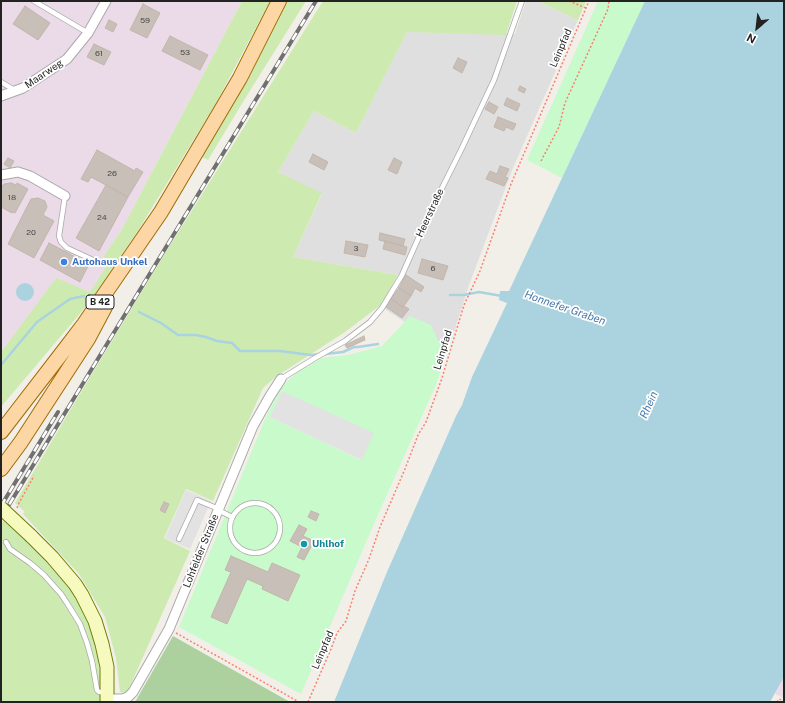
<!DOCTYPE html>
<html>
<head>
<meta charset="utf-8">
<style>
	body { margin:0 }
	#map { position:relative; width:785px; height:703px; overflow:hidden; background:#f2efe9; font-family:"Public Sans",sans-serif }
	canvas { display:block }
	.frame { position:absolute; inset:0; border:2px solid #222; pointer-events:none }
	.north { position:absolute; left:737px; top:8px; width:40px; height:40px; -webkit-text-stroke:3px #fff; paint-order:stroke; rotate:208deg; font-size:11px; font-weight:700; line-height:16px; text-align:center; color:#222 }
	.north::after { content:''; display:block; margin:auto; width:14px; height:18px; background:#222; clip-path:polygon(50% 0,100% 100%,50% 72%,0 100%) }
</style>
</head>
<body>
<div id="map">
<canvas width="785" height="703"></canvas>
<div class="frame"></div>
<div class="north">N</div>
</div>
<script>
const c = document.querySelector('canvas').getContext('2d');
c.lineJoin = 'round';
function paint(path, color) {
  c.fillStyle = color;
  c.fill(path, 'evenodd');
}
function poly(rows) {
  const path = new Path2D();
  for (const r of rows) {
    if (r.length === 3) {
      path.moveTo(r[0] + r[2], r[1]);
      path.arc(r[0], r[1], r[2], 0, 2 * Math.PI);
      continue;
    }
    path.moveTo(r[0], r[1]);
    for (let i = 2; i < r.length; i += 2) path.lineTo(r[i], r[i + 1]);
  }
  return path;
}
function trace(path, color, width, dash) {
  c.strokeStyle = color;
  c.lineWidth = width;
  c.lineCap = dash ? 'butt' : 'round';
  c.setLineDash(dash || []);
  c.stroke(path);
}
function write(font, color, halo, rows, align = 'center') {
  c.font = font + ' "Public Sans",sans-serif';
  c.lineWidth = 3.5;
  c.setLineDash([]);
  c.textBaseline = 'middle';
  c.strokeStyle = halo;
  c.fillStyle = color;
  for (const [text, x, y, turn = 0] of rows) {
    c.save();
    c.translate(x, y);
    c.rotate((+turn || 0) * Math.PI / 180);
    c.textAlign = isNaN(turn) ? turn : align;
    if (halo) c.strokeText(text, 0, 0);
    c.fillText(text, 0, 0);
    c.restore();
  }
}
paint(poly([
	[526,1,537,1,578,20,513,168,469,285,450,345,438,341,410,316,405,322,383,308,403,278,398,275,293,257,322,194,278,172,314,111,356,133,407,32,515,34]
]), '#e0dfdf');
paint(poly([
	[1,1,242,1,121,231,103,257,110,260,90,292,56,279,1,352],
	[784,677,784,698,775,694]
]), '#ebdbe8');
paint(poly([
	[242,1,270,1,216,103,139,229,88,304,1,407,1,352,56,278,90,292,110,260,103,257,121,231],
	[286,1,306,1,243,102,208,160,200,156],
	[323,1,517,1,506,35,407,32,356,133,314,111,278,172,322,193,293,257,398,275,382,304,345,332,277,376,263,388,213,501,186,489,164,538,190,551,127,693,120,692,116,658,105,617,79,574,23,514,25,512,15,503,81,392,164,255],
	[537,1,586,1,578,20],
	[4,520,54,566,71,590,84,613,93,635,98,658,102,702,1,702,1,524]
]), '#cdebb0');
paint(poly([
	[173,636,290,702,135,702]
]), '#add19e');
paint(poly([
	[598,1,645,1,562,178,527,160],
	[410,316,431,325,438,341,450,345,435,387,373,526,301,694,179,627,265,419,280,389,296,373,322,358,348,355,382,346],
	[282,391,361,460,270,417]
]), '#c8facc');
paint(poly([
	[282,391,374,433,362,460,270,417],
	[186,490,211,501,190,549,165,538]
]), '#e2e2e2');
paint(poly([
	[645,1,784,1,784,677,770,702,334,702,387,572,456,416,462,405,472,377,507,303,499,300,500,291,509,291],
	[25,292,9]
]), '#aad3df');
trace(poly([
	[450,295,464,295,479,292,502,296],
	[139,312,161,323,178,335,196,335,206,337,217,341,232,343,240,351,280,351,311,355,320,354],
	[325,354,343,352,354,347,358,347,378,344],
	[1,365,37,322,70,299,84,296]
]), '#aad3df', 2.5);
const building = poly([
	[143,4,160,13,147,38,130,30,143,4],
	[25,6,50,23,38,40,13,24,25,6],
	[109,20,117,24,113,32,105,28,109,20],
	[170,36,208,55,200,70,162,51,170,36],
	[94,44,111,52,104,65,87,57,94,44],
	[458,58,467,62,462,73,453,68,458,58],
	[520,86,526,89,524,93,518,90,520,86],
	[507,98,520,104,517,111,504,105,507,98],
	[489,102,498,107,494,114,485,109,489,102],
	[498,117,516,124,513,130,506,127,504,131,494,127,498,117],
	[97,150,135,171,136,168,143,172,128,197,91,177,88,182,81,179,97,150],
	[313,154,328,162,324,170,309,162,313,154],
	[8,158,14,161,10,168,4,164,8,158],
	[394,158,402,162,397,174,388,170,394,158],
	[500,166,509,169,505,177,508,178,504,186,486,179,490,171,497,174,500,166],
	[11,183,16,185,17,183,28,189,15,213,12,212,12,213,1,207,1,187,4,184,11,183],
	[106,185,128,197,99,251,76,238,106,185],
	[38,198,45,201,47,207,43,215,54,221,34,258,8,244,31,199,38,198],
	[380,233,405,239,403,246,379,240,380,233],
	[346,241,368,245,365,257,344,253,346,241],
	[385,241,407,247,405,255,383,249,385,241],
	[49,243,89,264,80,282,40,260,49,243],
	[422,259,448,266,443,280,418,273,422,259],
	[406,275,424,287,421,292,415,288,411,296,399,288,406,275],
	[399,288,411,296,403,307,391,299,399,288],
	[391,299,403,307,404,306,409,309,402,318,386,307,391,299],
	[364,336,365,340,347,348,345,345,364,336],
	[164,502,169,504,165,513,160,510,164,502],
	[311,511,319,514,316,521,308,517,311,511],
	[299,525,307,529,303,536,314,541,304,560,297,557,302,547,290,541,299,525],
	[231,556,268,572,272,563,300,575,288,601,262,589,263,586,247,579,227,624,211,617,231,572,225,570,231,556]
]);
paint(building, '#c7bfb8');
trace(building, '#c4b6ab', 1);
const lane = poly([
	[34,1,88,33],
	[1,82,16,91],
	[65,196,59,236,61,242,67,248,93,260],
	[281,379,315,358,345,341,370,322,382,308,402,275,430,212,461,150,494,80,522,1],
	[255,528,25],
	[218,510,232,517],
	[179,539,197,500,219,509],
	[6,542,10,549,30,563,44,575,61,594,67,603,80,624,87,643,92,661,97,690,99,692,106,692]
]);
const street = poly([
	[1,96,23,88,67,59,88,33,106,1],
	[1,175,18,172,30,176,65,196],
	[108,699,122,699,128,697,133,692,169,629,253,426,270,396,281,379]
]);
const secondary = poly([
	[31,536,52,557,75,584,82,595,95,621,102,644,107,667,107,702]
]);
const primary = poly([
	[1,432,65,349,84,324,161,212,240,78,279,1],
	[1,469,21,442,88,339,106,305]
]);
trace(lane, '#a9a9a9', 6);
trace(street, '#a9a9a9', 11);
trace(secondary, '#707d05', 15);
trace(primary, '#a06b00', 16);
trace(poly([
	[569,1,586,8],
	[541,161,559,127,565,103,608,9,609,1],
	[17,508,19,503,34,476],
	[176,633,299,702],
	[308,702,331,649,337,633,346,621,355,591,369,559,380,527,405,469,418,435,426,422,442,378,464,305,480,271,511,184,589,1],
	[777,702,779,699,784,701]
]), '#fa8072', 1.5, [2, 2]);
trace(lane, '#fff', 4.5);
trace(street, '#fff', 9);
trace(secondary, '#f7fabf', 13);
trace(primary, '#fcd6a4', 14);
const rail = poly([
	[1,506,58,412],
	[1,518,316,1]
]);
trace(rail, '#707070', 4);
trace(rail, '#fff', 2.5, [8]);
const secondaryBridge = poly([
	[1,508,31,536]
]);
trace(secondaryBridge, '#707d05', 15, []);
trace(secondaryBridge, '#f7fabf', 13);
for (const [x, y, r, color] of [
	[64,262,4,"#3f7fe0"],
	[304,544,4,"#0f9aa8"]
]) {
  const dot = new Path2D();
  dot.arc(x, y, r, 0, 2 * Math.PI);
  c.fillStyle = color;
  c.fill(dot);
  trace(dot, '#fff', 1.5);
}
write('8px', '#4b4948', null, [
	["59",145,21],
	["53",185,53],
	["61",99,54],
	["26",112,174],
	["18",12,198],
	["24",102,218],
	["20",31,233],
	["3",356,249],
	["6",433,269]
]);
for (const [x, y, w] of [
	[100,302,28]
]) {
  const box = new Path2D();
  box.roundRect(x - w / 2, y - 7, w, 14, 3);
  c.fillStyle = '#fff';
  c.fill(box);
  trace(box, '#222', 1);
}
write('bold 9px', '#222', null, [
	["B 42",100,302]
]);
write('10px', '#222', '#fff', [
	["Leinpfad",561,48,-67],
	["Maarweg",44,74,-34],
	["Heerstraße",430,213,-65],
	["Leinpfad",443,350,-73],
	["Lohfelder Straße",201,551,-68],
	["Leinpfad",323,650,-67]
]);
write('bold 10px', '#366cbe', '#fff', [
	["Autohaus Unkel",72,262]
], 'left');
write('bold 10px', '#0d838f', '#fff', [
	["Uhlhof",312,544]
], 'left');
write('italic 11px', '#4a7aab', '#fff', [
	["Honnefer Graben",565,308,19],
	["Rhein",649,405,-66]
]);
</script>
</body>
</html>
